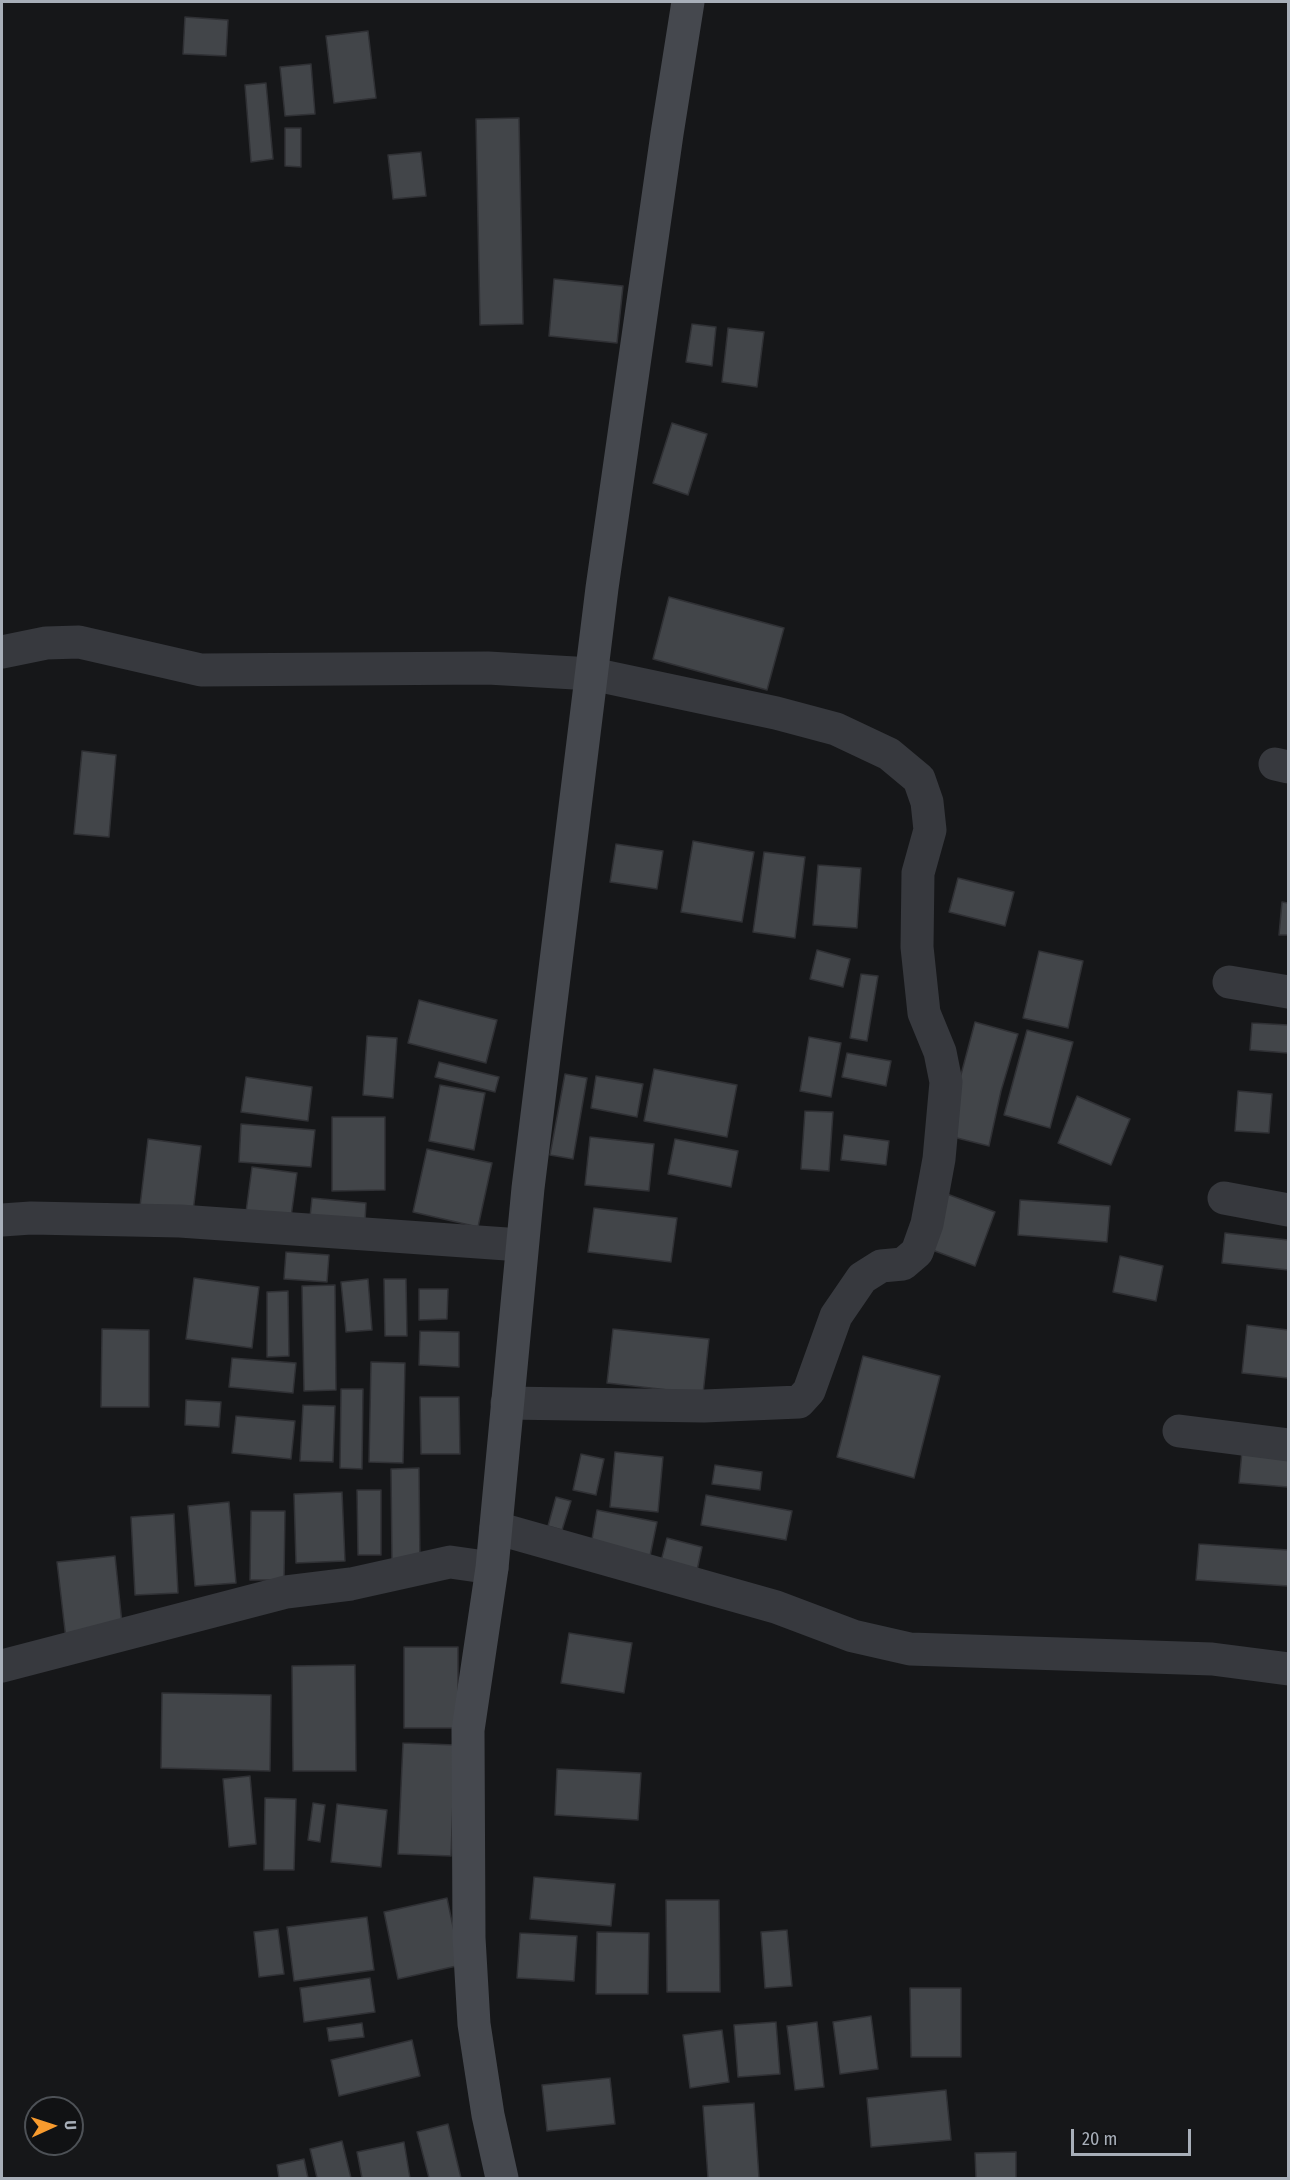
<!DOCTYPE html>
<html>
<head>
<meta charset="utf-8">
<style>
	body { margin:0 }
	#map { position:relative; width:1290px; height:2180px; overflow:hidden; background:#161719; font-family:"Fira Sans Condensed",sans-serif }
	canvas { display:block }
	.frame { position:absolute; inset:0; border:3px solid #a8afb9; pointer-events:none }
	.north { position:absolute; left:24px; top:2096px; width:60px; height:60px; box-sizing:border-box; background:#111214; border:2px solid #4d5156; border-radius:50%; rotate:87deg; font-size:16px; font-weight:700; line-height:24px; text-align:center; color:#a8afb9 }
	.north::after { content:''; display:block; margin:auto; width:21px; height:27px; background:#f89b2e; clip-path:polygon(50% 0,100% 100%,50% 72%,0 100%) }
	.scale { position:absolute; left:1071px; top:2129px; width:120px; height:27px; box-sizing:border-box; border:3px solid #a8afb9; border-top:0; padding-left:8px; font-size:18px; line-height:21px; white-space:nowrap; color:#a8afb9; -webkit-text-stroke:4px #111214; paint-order:stroke }
</style>
</head>
<body>
<div id="map">
<canvas width="1290" height="2180"></canvas>
<div class="frame"></div>
<div class="north">U</div>
<div class="scale">20 m</div>
</div>
<script>
const c = document.querySelector('canvas').getContext('2d');
c.lineJoin = 'round';
function paint(path, color) {
  c.fillStyle = color;
  c.fill(path, 'evenodd');
}
function poly(rows) {
  const path = new Path2D();
  for (const r of rows) {
    path.moveTo(r[0], r[1]);
    for (let i = 2; i < r.length; i += 2) path.lineTo(r[i], r[i + 1]);
  }
  return path;
}
function trace(path, color, width, dash) {
  c.strokeStyle = color;
  c.lineWidth = width;
  c.lineCap = dash ? 'butt' : 'round';
  c.setLineDash(dash || []);
  c.stroke(path);
}
const building = poly([
	[185,17,228,20,226,56,183,54,185,17],
	[368,31,376,98,334,103,326,36,368,31],
	[311,64,315,114,285,116,280,67,311,64],
	[266,83,273,159,251,162,245,85,266,83],
	[519,118,523,324,480,325,476,119,519,118],
	[285,128,301,128,301,167,285,166,285,128],
	[421,152,426,196,393,199,388,155,421,152],
	[554,279,623,286,617,343,549,336,554,279],
	[692,324,716,327,712,366,686,362,692,324],
	[728,328,764,332,757,387,722,382,728,328],
	[672,423,707,434,688,495,653,483,672,423],
	[669,597,784,628,767,690,653,659,669,597],
	[82,751,116,755,109,837,74,834,82,751],
	[693,841,754,852,742,922,681,912,693,841],
	[616,844,663,851,657,889,610,882,616,844],
	[764,852,805,857,795,938,753,932,764,852],
	[818,865,861,868,857,928,813,925,818,865],
	[958,878,1014,892,1005,926,949,912,958,878],
	[1282,902,1288,903,1288,935,1279,935,1282,902],
	[817,950,850,959,843,987,810,979,817,950],
	[1039,951,1083,961,1068,1028,1023,1018,1039,951],
	[861,974,878,976,867,1041,850,1038,861,974],
	[419,1000,497,1020,486,1063,408,1043,419,1000],
	[975,1022,1018,1034,1001,1091,989,1146,945,1135,975,1022],
	[1252,1023,1288,1025,1288,1053,1250,1050,1252,1023],
	[1027,1030,1073,1042,1050,1128,1004,1115,1027,1030],
	[367,1036,397,1038,393,1098,363,1095,367,1036],
	[809,1037,841,1043,831,1097,800,1091,809,1037],
	[847,1053,891,1061,886,1086,842,1077,847,1053],
	[439,1062,499,1077,495,1092,435,1077,439,1062],
	[654,1069,737,1085,727,1137,644,1121,654,1069],
	[565,1074,587,1078,573,1159,550,1155,565,1074],
	[596,1076,643,1084,637,1117,591,1108,596,1076],
	[246,1077,312,1087,308,1121,241,1112,246,1077],
	[440,1085,485,1093,474,1150,429,1141,440,1085],
	[1238,1091,1272,1094,1269,1133,1235,1131,1238,1091],
	[1077,1096,1130,1119,1111,1165,1058,1143,1077,1096],
	[805,1111,833,1112,829,1171,801,1169,805,1111],
	[332,1117,385,1117,385,1190,332,1191,332,1117],
	[241,1124,315,1130,311,1167,239,1162,241,1124],
	[844,1135,889,1141,886,1165,841,1160,844,1135],
	[590,1137,654,1144,649,1191,585,1185,590,1137],
	[148,1139,201,1146,193,1212,140,1206,148,1139],
	[675,1139,738,1151,731,1187,668,1174,675,1139],
	[427,1149,492,1163,478,1227,413,1212,427,1149],
	[252,1167,297,1173,291,1217,246,1212,252,1167],
	[947,1194,995,1212,975,1266,927,1248,947,1194],
	[312,1198,366,1203,365,1221,310,1217,312,1198],
	[1020,1200,1110,1206,1107,1242,1018,1235,1020,1200],
	[594,1208,677,1218,671,1262,588,1252,594,1208],
	[1225,1233,1288,1240,1288,1270,1222,1263,1225,1233],
	[286,1252,329,1255,327,1282,284,1279,286,1252],
	[1120,1256,1163,1266,1156,1301,1113,1292,1120,1256],
	[194,1278,259,1287,252,1348,186,1339,194,1278],
	[368,1279,372,1330,346,1332,341,1282,368,1279],
	[384,1279,406,1279,407,1336,385,1336,384,1279],
	[335,1285,336,1390,304,1391,302,1286,335,1285],
	[419,1289,448,1289,447,1319,419,1320,419,1289],
	[288,1291,289,1356,267,1357,267,1292,288,1291],
	[1247,1325,1288,1330,1288,1378,1242,1373,1247,1325],
	[102,1329,149,1330,149,1407,101,1407,102,1329],
	[613,1329,709,1339,703,1394,607,1383,613,1329],
	[420,1331,459,1332,459,1367,419,1365,420,1331],
	[863,1356,940,1376,914,1478,837,1457,863,1356],
	[232,1358,296,1363,293,1393,229,1387,232,1358],
	[371,1362,405,1363,403,1463,369,1462,371,1362],
	[341,1389,363,1389,362,1469,340,1468,341,1389],
	[420,1397,459,1397,460,1454,421,1454,420,1397],
	[186,1400,221,1402,219,1427,185,1425,186,1400],
	[303,1405,335,1406,333,1462,300,1461,303,1405],
	[236,1416,295,1421,291,1459,232,1453,236,1416],
	[1242,1451,1288,1455,1288,1487,1239,1483,1242,1451],
	[615,1452,663,1457,658,1512,610,1507,615,1452],
	[581,1454,604,1459,596,1495,573,1490,581,1454],
	[715,1465,762,1472,760,1490,712,1484,715,1465],
	[419,1468,420,1565,392,1565,391,1469,419,1468],
	[357,1490,381,1490,381,1555,358,1555,357,1490],
	[342,1492,345,1561,296,1563,294,1494,342,1492],
	[706,1495,792,1511,786,1540,701,1525,706,1495],
	[556,1497,571,1501,562,1530,548,1526,556,1497],
	[229,1502,236,1583,195,1586,188,1506,229,1502],
	[597,1510,657,1522,650,1556,591,1545,597,1510],
	[251,1511,285,1511,284,1580,250,1580,251,1511],
	[174,1514,178,1593,135,1595,131,1517,174,1514],
	[667,1538,702,1547,696,1575,660,1565,667,1538],
	[1199,1544,1288,1550,1288,1586,1196,1580,1199,1544],
	[115,1556,123,1633,66,1639,57,1562,115,1556],
	[569,1633,632,1643,624,1693,561,1683,569,1633],
	[404,1647,458,1647,458,1728,404,1728,404,1647],
	[355,1665,356,1771,293,1771,292,1666,355,1665],
	[162,1693,271,1695,270,1771,161,1768,162,1693],
	[403,1743,455,1745,451,1856,398,1854,403,1743],
	[557,1769,641,1773,638,1820,555,1815,557,1769],
	[250,1776,256,1844,229,1847,223,1779,250,1776],
	[265,1798,296,1799,294,1870,264,1870,265,1798],
	[313,1803,325,1805,320,1842,308,1840,313,1803],
	[337,1804,387,1810,381,1867,331,1862,337,1804],
	[534,1877,615,1884,611,1926,530,1919,534,1877],
	[447,1898,461,1965,398,1979,384,1912,447,1898],
	[666,1900,719,1900,720,1992,667,1992,666,1900],
	[367,1917,374,1970,294,1981,287,1927,367,1917],
	[278,1929,284,1974,259,1977,254,1932,278,1929],
	[787,1930,792,1986,765,1988,761,1932,787,1930],
	[597,1932,649,1933,648,1994,596,1994,597,1932],
	[520,1933,577,1936,574,1981,517,1978,520,1933],
	[370,1978,375,2012,304,2022,300,1988,370,1978],
	[910,1988,961,1988,961,2057,911,2057,910,1988],
	[871,2016,878,2069,840,2074,833,2022,871,2016],
	[776,2022,780,2074,738,2077,734,2025,776,2022],
	[817,2022,824,2087,795,2090,787,2026,817,2022],
	[362,2023,364,2037,329,2041,327,2028,362,2023],
	[722,2030,729,2082,690,2088,683,2035,722,2030],
	[412,2040,420,2076,339,2096,331,2060,412,2040],
	[610,2078,615,2124,547,2131,542,2085,610,2078],
	[946,2090,951,2140,871,2147,867,2098,946,2090],
	[754,2103,759,2178,708,2178,703,2106,754,2103],
	[448,2124,461,2178,429,2178,417,2132,448,2124],
	[342,2141,351,2178,317,2178,310,2149,342,2141],
	[404,2142,410,2178,362,2178,357,2152,404,2142],
	[1016,2152,1016,2178,976,2178,975,2153,1016,2152],
	[304,2159,308,2178,279,2178,277,2165,304,2159]
]);
paint(building, '#424549');
trace(building, '#303135', 1.5);
trace(poly([
	[2,652,46,643,79,642,201,670,488,668,592,674,776,713,836,729,889,754,919,779,927,802,930,830,918,873,917,947,924,1013,940,1052,946,1082,939,1159,927,1224,917,1252,903,1264,881,1266,862,1278,836,1316,809,1391,799,1402,704,1406,507,1403],
	[1275,764,1288,767],
	[1229,982,1288,992],
	[1224,1198,1288,1210],
	[2,1220,31,1218,180,1221,521,1245],
	[1179,1431,1288,1445],
	[496,1528,776,1607,853,1636,910,1649,1212,1659,1288,1669],
	[2,1666,286,1592,351,1584,450,1562,492,1568]
]), '#37393e', 33);
trace(poly([
	[502,2178,488,2115,474,2024,469,1938,468,1730,492,1568,528,1188,602,588,667,134,688,2]
]), '#45484e', 33);
</script>
</body>
</html>
